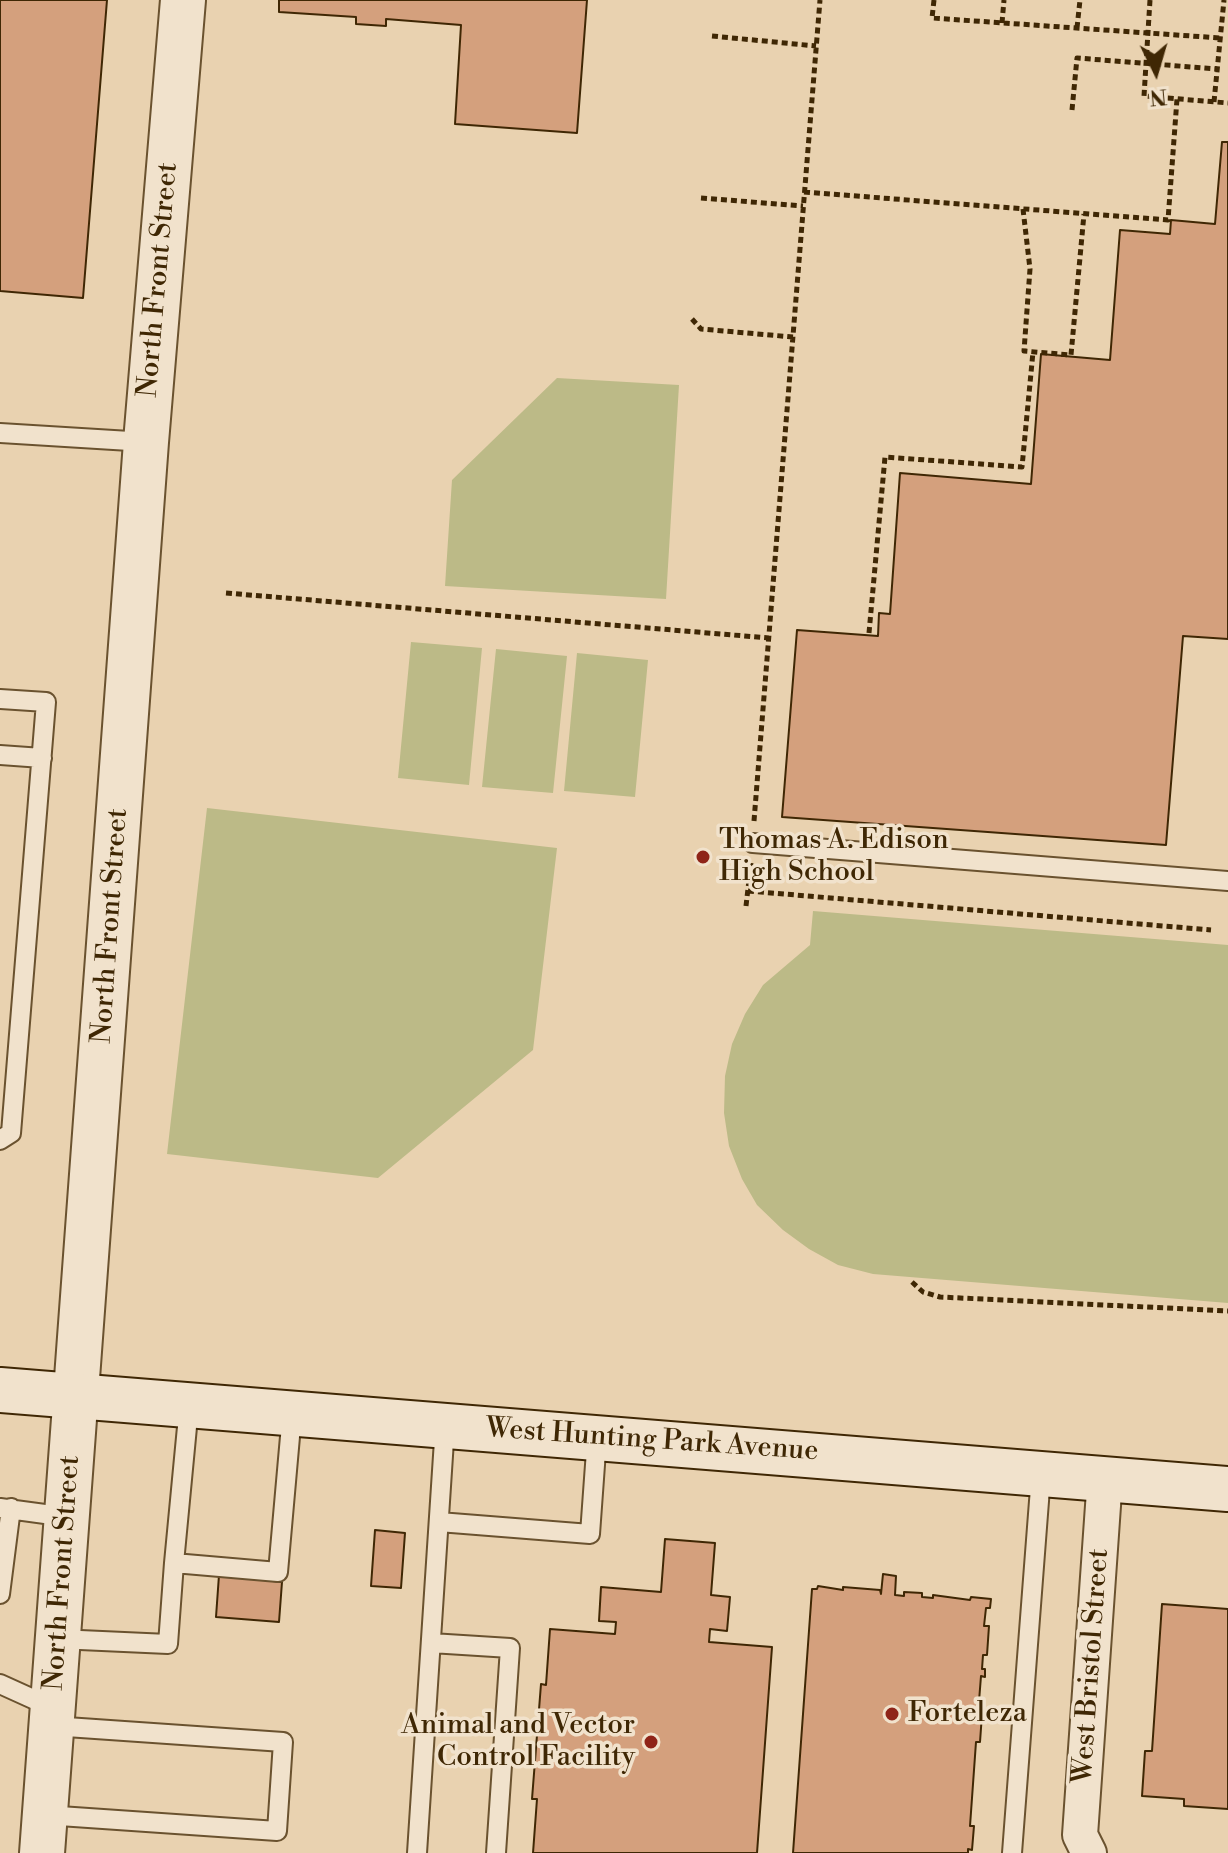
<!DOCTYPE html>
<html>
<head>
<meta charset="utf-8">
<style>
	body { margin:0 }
	#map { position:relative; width:1228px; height:1853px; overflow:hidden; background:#e9d2b0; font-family:"Libre Bodoni",serif }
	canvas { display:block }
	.north { position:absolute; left:1116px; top:32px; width:80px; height:80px; -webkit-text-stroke:6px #f1e2cc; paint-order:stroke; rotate:175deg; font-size:22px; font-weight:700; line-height:32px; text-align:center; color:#3f2704 }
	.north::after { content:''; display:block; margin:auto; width:28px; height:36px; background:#3f2704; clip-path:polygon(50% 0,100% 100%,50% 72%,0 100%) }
</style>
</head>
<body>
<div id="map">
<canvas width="1228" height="1853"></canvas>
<div class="north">N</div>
</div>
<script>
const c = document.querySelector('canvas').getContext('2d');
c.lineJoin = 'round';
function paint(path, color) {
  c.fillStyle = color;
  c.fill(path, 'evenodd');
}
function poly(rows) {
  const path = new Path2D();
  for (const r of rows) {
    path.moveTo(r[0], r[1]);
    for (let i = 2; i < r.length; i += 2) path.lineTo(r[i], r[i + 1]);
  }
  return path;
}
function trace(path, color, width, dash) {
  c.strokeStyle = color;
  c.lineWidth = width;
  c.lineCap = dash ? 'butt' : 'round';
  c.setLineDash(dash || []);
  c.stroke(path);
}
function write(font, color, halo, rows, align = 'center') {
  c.font = font + ' "Libre Bodoni",serif';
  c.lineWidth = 7;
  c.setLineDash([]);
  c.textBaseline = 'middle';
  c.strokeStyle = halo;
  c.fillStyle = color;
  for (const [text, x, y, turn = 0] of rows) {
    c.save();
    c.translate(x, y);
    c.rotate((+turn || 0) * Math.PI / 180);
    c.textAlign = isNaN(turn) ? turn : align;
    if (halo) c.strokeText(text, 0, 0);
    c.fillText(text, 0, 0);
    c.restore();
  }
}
paint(poly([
	[557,378,679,385,666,599,445,586,452,480],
	[411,642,482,648,469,785,398,778],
	[496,649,567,656,553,793,482,787],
	[577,653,648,660,635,797,564,791],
	[207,808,557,848,533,1050,378,1178,167,1154],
	[813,911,1228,945,1228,1303,873,1274,838,1265,809,1249,783,1230,757,1205,742,1179,729,1146,724,1113,725,1076,732,1044,745,1014,763,985,810,945]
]), '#bcba87');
const building = poly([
	[0,0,107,0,83,298,0,291,0,0],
	[279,0,587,0,577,133,455,124,461,25,386,19,386,26,356,24,356,17,279,12,279,0],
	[1222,142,1228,142,1228,639,1183,636,1166,845,782,817,797,630,878,636,879,613,890,614,900,473,1031,484,1041,354,1110,360,1120,230,1170,234,1171,220,1215,224,1222,142],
	[375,1530,405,1533,401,1588,371,1586,375,1530],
	[665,1539,715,1543,711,1595,730,1597,727,1631,710,1629,709,1642,772,1647,757,1853,533,1853,537,1799,532,1799,541,1684,546,1685,550,1629,615,1634,616,1622,599,1621,601,1587,661,1592,665,1539],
	[883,1574,896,1576,895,1595,904,1596,904,1592,922,1593,922,1597,933,1598,933,1595,970,1600,971,1597,991,1599,990,1608,986,1608,984,1626,989,1626,987,1655,983,1655,982,1669,985,1669,985,1677,981,1676,978,1714,982,1714,980,1742,976,1742,970,1826,974,1826,972,1850,968,1849,968,1853,793,1853,812,1589,817,1589,818,1586,843,1590,843,1587,880,1590,881,1594,883,1574],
	[219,1575,282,1582,279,1622,216,1617,219,1575],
	[1162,1604,1228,1609,1228,1809,1184,1806,1184,1799,1142,1796,1145,1751,1152,1751,1162,1604]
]);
paint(building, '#d4a07d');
trace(building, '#3f2704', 2);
const service = poly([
	[0,433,146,442],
	[0,699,46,702,11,1133,0,1140],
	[0,755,42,758],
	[753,843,1228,881],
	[189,1406,174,1563,278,1572,292,1414],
	[0,1508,67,1517],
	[439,1522,590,1534,597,1437],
	[0,1594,11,1508],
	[58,1639,168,1644,174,1563],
	[431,1643,510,1648,496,1853],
	[0,1684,53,1708],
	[45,1815,277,1831,283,1742,52,1726],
	[417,1853,445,1425],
	[1012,1853,1041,1475]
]);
const minor = poly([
	[1089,1853,1080,1835,1105,1477]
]);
const tertiary = poly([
	[42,1853,146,442,183,0]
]);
const secondary = poly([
	[0,1390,1228,1489]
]);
trace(service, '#6a522f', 22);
trace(minor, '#6a522f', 38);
trace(tertiary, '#6a522f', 48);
trace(secondary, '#3f2704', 48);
trace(poly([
	[934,0,932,18,1220,38],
	[1150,0,1144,96,1228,103],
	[1002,23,1004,0],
	[1077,28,1080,0],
	[712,36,816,46],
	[1214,102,1224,0],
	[1072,110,1077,58,1217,69],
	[804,192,1168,220,1177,99],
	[701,198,803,206],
	[1023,209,1030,269,1024,351,1071,355,1084,214],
	[692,319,701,329,793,337],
	[226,593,769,638],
	[869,633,885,457,1022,467,1033,352],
	[754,821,820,0],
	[748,891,1211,930],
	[746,906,751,863],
	[912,1282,923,1292,940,1297,1228,1311]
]), '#3f2704', 5, [6, 4]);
trace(service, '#f1e2cc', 18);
trace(minor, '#f1e2cc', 34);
trace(tertiary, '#f1e2cc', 44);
trace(secondary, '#f1e2cc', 44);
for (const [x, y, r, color] of [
	[703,857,8,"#8f2418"],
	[892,1714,8,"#8f2418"],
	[651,1742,8,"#8f2418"]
]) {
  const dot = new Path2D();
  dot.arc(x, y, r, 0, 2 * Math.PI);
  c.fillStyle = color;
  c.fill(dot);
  trace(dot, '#f1e2cc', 3);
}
write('28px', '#3f2704', '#f1e2cc', [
	["North Front Street",159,280,-85],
	["North Front Street",111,926,-86],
	["West Hunting Park Avenue",652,1441,4],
	["North Front Street",63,1573,-86],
	["West Bristol Street",1092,1666,-86]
]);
write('28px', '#3f2704', '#f1e2cc', [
	["Thomas A. Edison",719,841],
	["High School",719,873],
	["Forteleza",908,1714],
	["Animal and Vector",635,1726,"right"],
	["Control Facility",635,1758,"right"]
], 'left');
</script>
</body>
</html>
